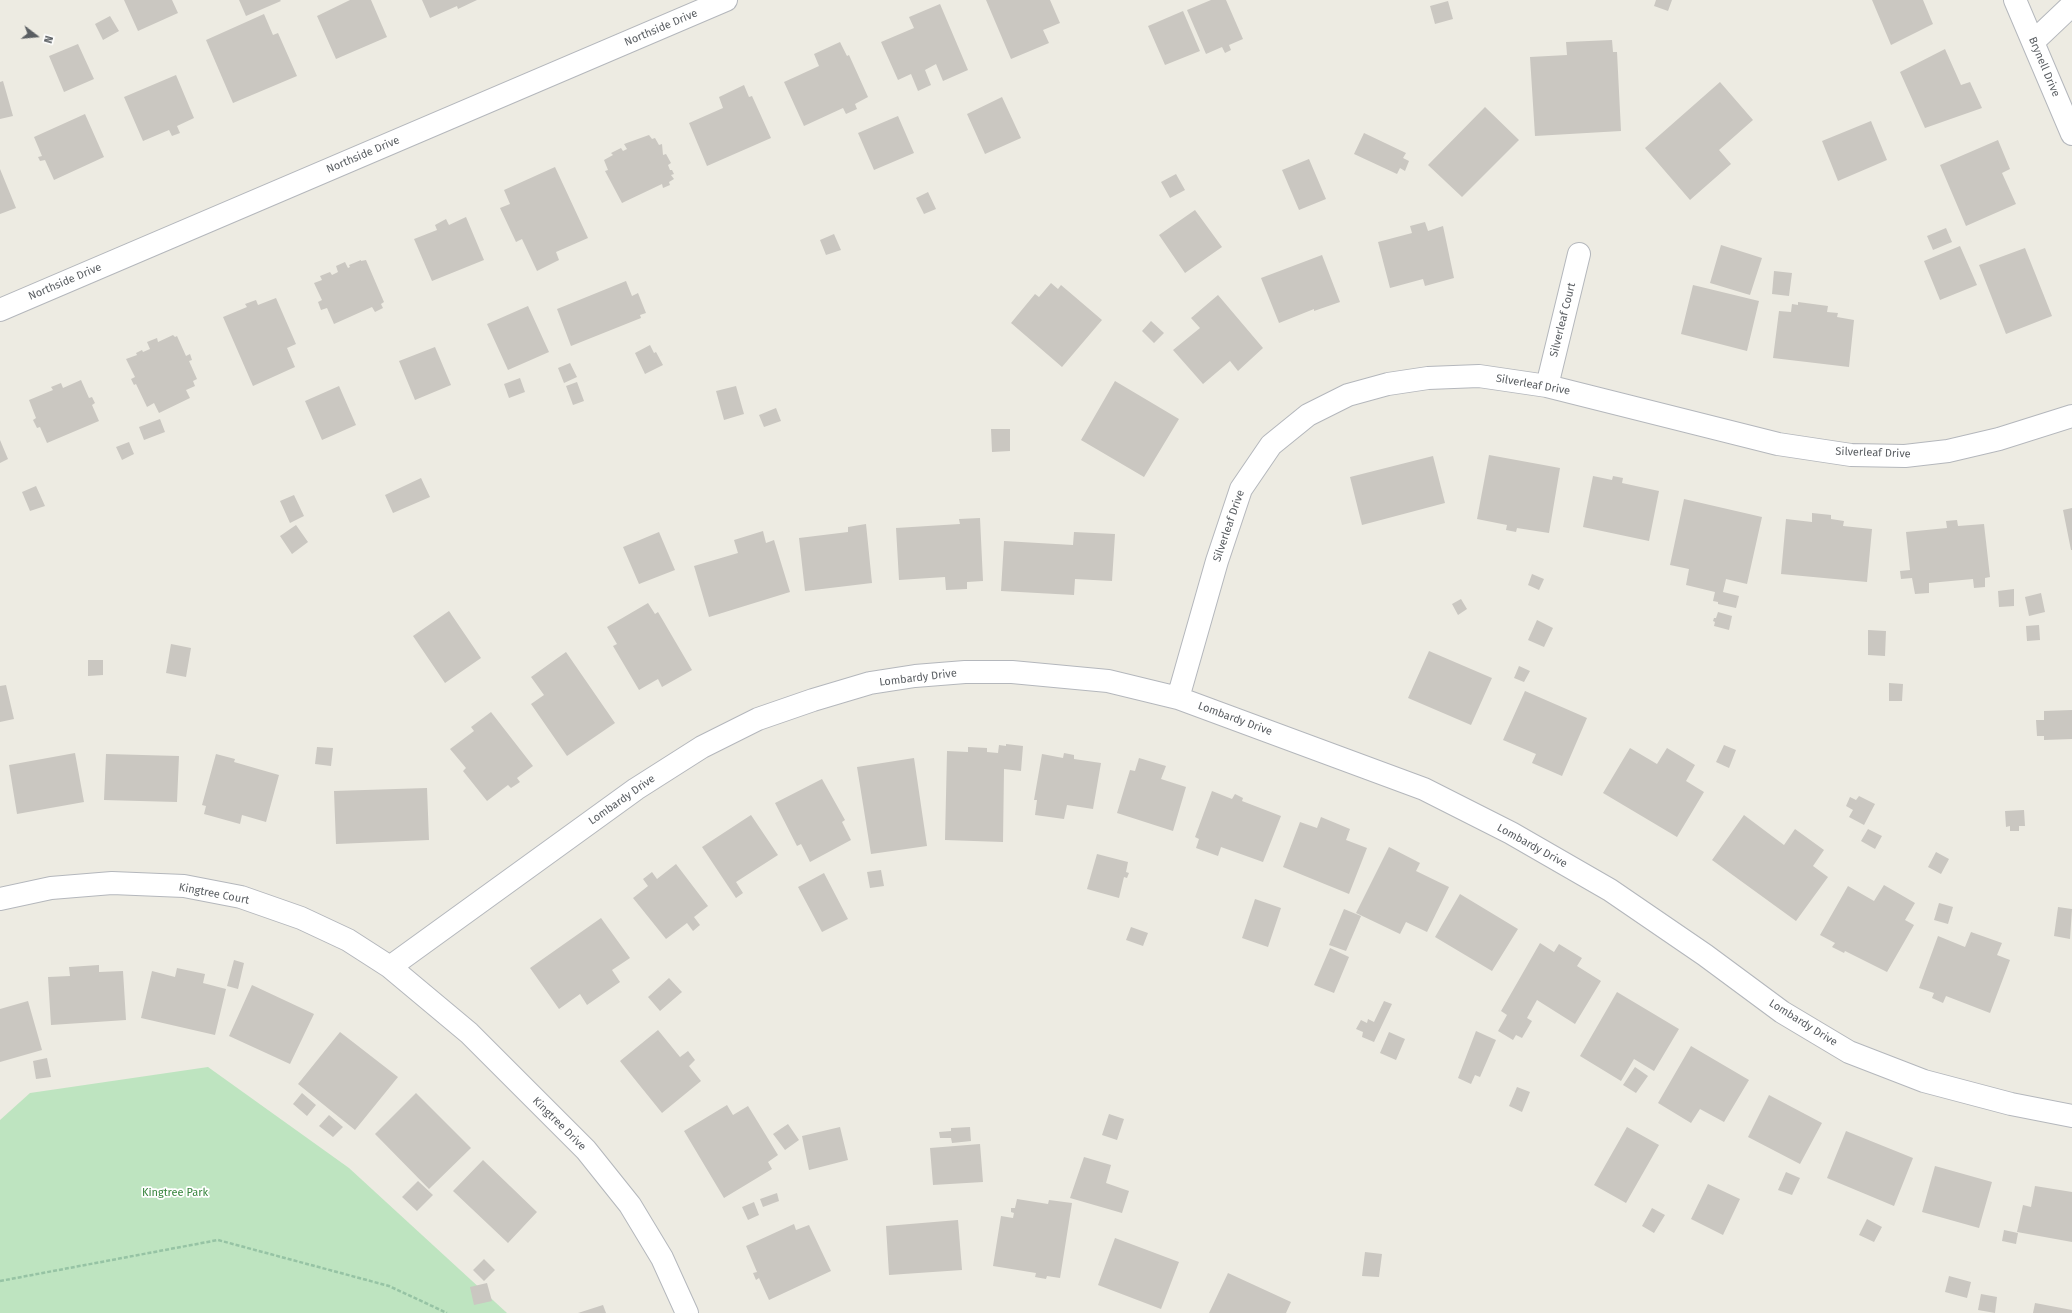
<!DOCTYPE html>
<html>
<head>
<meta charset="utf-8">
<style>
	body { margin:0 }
	#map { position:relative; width:2072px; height:1313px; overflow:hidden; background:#edebe2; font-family:"Fira Sans",sans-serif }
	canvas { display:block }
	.north { position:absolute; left:16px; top:16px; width:40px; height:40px; -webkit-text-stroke:3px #fff; paint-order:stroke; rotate:106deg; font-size:11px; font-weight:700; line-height:16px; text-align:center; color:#5a5e62 }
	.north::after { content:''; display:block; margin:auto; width:14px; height:18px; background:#5a5e62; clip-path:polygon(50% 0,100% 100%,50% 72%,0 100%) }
</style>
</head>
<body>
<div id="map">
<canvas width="2072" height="1313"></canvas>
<div class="north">N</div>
</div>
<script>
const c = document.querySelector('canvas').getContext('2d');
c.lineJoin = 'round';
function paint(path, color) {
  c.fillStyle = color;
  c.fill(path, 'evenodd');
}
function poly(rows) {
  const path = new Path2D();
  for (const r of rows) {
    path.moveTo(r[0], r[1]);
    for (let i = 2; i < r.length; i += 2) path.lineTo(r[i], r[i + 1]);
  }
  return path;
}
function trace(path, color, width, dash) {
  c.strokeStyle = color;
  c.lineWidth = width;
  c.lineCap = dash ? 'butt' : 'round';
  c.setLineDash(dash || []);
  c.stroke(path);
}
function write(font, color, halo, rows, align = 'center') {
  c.font = font + ' "Fira Sans",sans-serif';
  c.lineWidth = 3.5;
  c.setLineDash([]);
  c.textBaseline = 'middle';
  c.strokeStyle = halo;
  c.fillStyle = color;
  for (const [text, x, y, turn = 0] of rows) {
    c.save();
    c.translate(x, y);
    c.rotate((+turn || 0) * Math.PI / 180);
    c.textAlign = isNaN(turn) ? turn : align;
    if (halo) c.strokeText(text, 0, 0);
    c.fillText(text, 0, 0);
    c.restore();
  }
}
paint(poly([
	[208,1067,349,1168,507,1313,0,1313,0,1120,30,1093]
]), '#bee4c0');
paint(poly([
	[124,0,172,0,178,13,138,31],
	[239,0,280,0,281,1,246,16],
	[350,0,371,0,387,37,336,59,317,16],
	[422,0,477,0,458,9,457,6,430,18],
	[986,0,1050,0,1060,23,1043,30,1049,43,1011,59],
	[1211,0,1226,0,1243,39,1229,45,1231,50,1225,53,1222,47,1206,54,1187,10],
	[1656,0,1672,0,1668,11,1654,6],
	[1872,0,1923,0,1933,24,1891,45],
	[1448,1,1453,19,1435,24,1430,6],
	[940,4,968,70,943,81,936,64,925,70,931,85,918,91,911,74,898,80,881,42,914,28,909,17],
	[1183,11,1200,51,1165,65,1148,26],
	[264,14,273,35,278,33,297,76,233,103,206,40],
	[110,16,119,31,103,40,95,24],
	[1612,40,1613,52,1617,52,1621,131,1535,136,1530,57,1567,55,1566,42],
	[840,42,847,56,849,55,868,97,855,104,857,109,846,114,843,108,804,126,784,82,819,66,814,54],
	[78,44,94,79,64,92,49,56],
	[1945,49,1961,85,1970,82,1982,108,1925,128,1900,72],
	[176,75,194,118,177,126,180,133,172,136,169,130,143,141,124,97],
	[3,81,13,116,0,119,0,82],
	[1720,82,1753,120,1719,150,1731,164,1690,200,1645,148],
	[744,85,749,97,752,96,771,138,707,166,689,123,723,108,719,97],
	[1002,97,1021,138,985,154,967,114],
	[1485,107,1519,140,1462,197,1428,165],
	[85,114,104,157,54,180,45,160,40,161,38,157,42,156,34,137],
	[898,116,914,153,874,170,858,133],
	[1871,121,1887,160,1838,181,1822,141],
	[1364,133,1406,153,1403,158,1409,161,1405,171,1400,168,1397,174,1354,154],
	[649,135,652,139,655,138,659,145,662,144,663,155,666,154,671,163,668,165,670,170,672,170,674,174,671,175,674,179,669,182,670,185,663,188,662,184,622,203,605,171,608,170,604,160,613,155,611,153,621,148,623,151,627,149,624,144],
	[1998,140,2010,169,2002,173,2016,204,1966,226,1940,165],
	[1309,159,1326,199,1299,210,1282,170],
	[555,167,588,238,556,252,559,260,537,271,522,239,516,242,500,208,510,204,504,190],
	[0,169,16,208,0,214],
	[1176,174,1185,190,1170,198,1161,182],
	[928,192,936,209,924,214,916,198],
	[1195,210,1222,247,1185,273,1159,235],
	[466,217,484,260,432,281,414,239,437,230,435,225,446,219,449,225],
	[1425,222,1428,231,1443,226,1454,278,1425,286,1423,279,1390,288,1378,242,1412,233,1410,226],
	[1946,228,1952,242,1933,250,1927,236],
	[834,234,841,250,826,255,820,240],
	[1721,245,1762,258,1750,295,1710,283],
	[1960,246,1977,285,1940,300,1924,261],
	[2025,248,2052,316,2006,334,1979,265],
	[1322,255,1340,302,1314,311,1314,309,1279,323,1261,278],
	[361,260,361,261,366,260,384,302,381,304,383,308,375,312,372,307,334,324,327,308,321,310,318,302,322,300,314,283,322,280,320,276,330,272,332,275,338,272,336,266,345,262,348,268,350,267,349,265],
	[1774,271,1792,273,1789,296,1772,294],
	[626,281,632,296,638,293,646,313,640,315,641,318,571,346,557,309],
	[1051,283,1058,289,1061,285,1102,320,1062,367,1011,323,1035,294,1039,297],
	[1693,285,1759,301,1747,351,1681,334],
	[1218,295,1263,348,1238,371,1230,361,1203,384,1173,350,1200,328,1191,318],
	[276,298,296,344,287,348,295,367,253,386,223,317,247,307,245,304,256,300,258,305],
	[1798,302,1828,306,1827,312,1838,313,1837,317,1854,320,1849,367,1773,358,1779,311,1791,312,1792,304,1798,305],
	[528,306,549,352,508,370,487,324],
	[1151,321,1164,333,1154,343,1142,331],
	[173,335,175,337,177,336,186,356,190,354,192,360,189,361,197,379,193,381,195,386,186,390,190,398,159,413,154,403,147,407,136,384,134,385,131,379,135,377,126,359,137,355,136,353,142,350,143,352,150,349,147,342,157,338,158,342],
	[650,345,654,353,656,352,663,365,645,374,635,353],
	[435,347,451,385,415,400,399,361],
	[570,363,577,377,564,383,558,368],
	[520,378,525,392,509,398,504,384],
	[81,380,89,398,92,397,95,403,92,405,99,421,47,443,40,427,37,428,33,420,36,418,29,400,53,390,51,387,61,383,63,388],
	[1115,381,1179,419,1144,477,1081,440],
	[577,382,584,401,573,405,566,386],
	[339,386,356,425,322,440,305,401],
	[736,386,744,414,724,420,716,391],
	[776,408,781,421,764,427,759,415],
	[160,419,165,432,144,440,139,427],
	[991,429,1010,429,1010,451,992,452],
	[0,440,8,459,0,463],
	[129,442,134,454,122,460,116,447],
	[1489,455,1560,468,1549,533,1517,528,1516,532,1506,530,1507,525,1477,519],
	[1433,456,1445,503,1362,525,1350,477],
	[1593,476,1612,480,1613,476,1623,478,1622,483,1659,491,1649,541,1583,527],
	[421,478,430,497,393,513,385,495],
	[36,486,45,506,30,511,22,492],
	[294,495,304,516,290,523,280,501],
	[1684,499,1762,517,1747,584,1726,579,1723,592,1739,596,1736,608,1718,604,1718,602,1713,601,1715,592,1686,585,1689,569,1670,565],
	[2072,508,2072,550,2071,550,2063,510],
	[1812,513,1831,515,1831,519,1844,521,1843,526,1872,529,1867,582,1781,574,1786,519,1812,522],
	[980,518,983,581,967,582,967,589,946,590,945,577,899,580,896,528,960,524,959,519],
	[1957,520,1958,526,1984,524,1990,577,1985,578,1985,587,1974,588,1973,579,1929,583,1929,593,1915,594,1912,578,1901,579,1900,571,1910,570,1906,532,1947,528,1946,521],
	[866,524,872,583,805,591,799,538,848,532,848,527],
	[296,525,308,542,292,554,280,536],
	[763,531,766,543,774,540,790,592,709,617,694,566,738,553,734,540],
	[659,532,675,570,639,584,623,547],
	[1074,532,1115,534,1112,581,1075,579,1074,595,1001,591,1004,541,1073,545],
	[1532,574,1544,579,1539,590,1528,585],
	[2014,589,2014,606,1999,607,1998,591],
	[2041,593,2045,612,2029,616,2025,597],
	[1461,599,1467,609,1458,615,1452,604],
	[648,603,655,614,658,612,692,670,662,687,658,679,639,690,613,646,617,644,607,627],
	[449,611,481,658,445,683,413,636],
	[1718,612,1732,616,1729,630,1714,626,1715,622,1713,621,1714,618,1716,618],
	[1537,620,1553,628,1544,647,1528,640],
	[2039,625,2040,640,2027,641,2026,626],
	[1868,630,1886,631,1885,656,1868,655],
	[171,644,191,648,186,677,166,673],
	[1429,651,1492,678,1471,725,1408,698],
	[566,652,615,723,567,756,531,704,544,695,531,677],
	[88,660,103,660,103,675,88,676],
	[1519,666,1530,671,1524,682,1514,678],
	[1889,683,1903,684,1902,701,1889,701],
	[6,685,14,719,0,722,0,686],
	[1525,691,1587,718,1562,776,1532,763,1536,754,1503,740],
	[2072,710,2072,739,2044,740,2044,736,2037,736,2036,720,2044,720,2044,711],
	[491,712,533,766,517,778,520,782,511,788,508,785,487,801,463,771,466,768,450,749,474,731,471,727],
	[1006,744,1023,746,1021,771,1004,769,1003,842,945,840,947,751,968,752,968,747,987,748,987,752,998,753,999,745,1006,746],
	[1724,745,1736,750,1729,768,1716,762],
	[317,747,333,748,331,766,315,764],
	[1630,748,1657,764,1667,748,1695,765,1686,781,1704,792,1677,837,1603,793],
	[75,753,84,802,17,814,9,765],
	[1064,753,1074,755,1074,759,1101,763,1093,809,1067,805,1064,819,1035,815,1037,800,1034,800,1042,754,1063,758],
	[106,754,179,756,177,802,104,800],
	[216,754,235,759,234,762,279,775,266,822,242,815,240,824,204,814,206,806,202,805],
	[914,758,927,846,871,854,857,767],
	[1139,758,1166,766,1161,779,1186,787,1173,831,1117,813,1130,770,1135,771],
	[822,779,845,820,842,822,851,840,810,862,801,844,797,846,775,803],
	[427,788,429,840,336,844,334,791],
	[1212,791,1232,799,1235,794,1243,798,1242,801,1281,816,1263,862,1221,847,1218,856,1196,848,1199,839,1195,837],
	[1859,796,1875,804,1864,825,1849,817,1853,810,1846,806,1850,797,1856,800],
	[2024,810,2025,826,2019,826,2019,831,2010,831,2010,826,2006,827,2005,811],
	[751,815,778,855,736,882,743,893,736,898,702,847],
	[1744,815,1784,845,1795,829,1824,850,1813,866,1828,877,1796,921,1712,860],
	[1321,817,1350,829,1346,840,1367,848,1349,894,1283,867,1300,822,1317,828],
	[1868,829,1882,836,1875,849,1861,841],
	[1389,847,1420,863,1416,871,1449,887,1427,932,1406,922,1400,934,1356,913],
	[1936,852,1949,859,1941,874,1928,867],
	[1097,854,1128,862,1126,872,1129,873,1127,878,1124,877,1119,898,1087,889],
	[676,864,708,906,694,917,700,925,693,931,687,923,666,939,633,898,648,886,643,879,652,872,657,879],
	[881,870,884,886,870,888,867,872],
	[824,873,848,919,822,932,798,887],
	[1884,885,1915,903,1905,920,1914,925,1887,972,1845,951,1844,953,1832,947,1835,943,1820,935,1848,886,1874,901],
	[1460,894,1518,929,1492,971,1435,937],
	[1255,899,1281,908,1268,947,1242,938],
	[1939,903,1953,907,1948,924,1934,920],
	[2058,907,2072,909,2070,939,2054,936],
	[1344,909,1361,916,1346,951,1329,945],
	[601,918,630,958,612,970,620,982,587,1005,580,994,559,1009,530,968],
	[1131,927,1148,933,1143,946,1126,940],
	[1971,932,2002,943,1997,955,2010,960,1990,1013,1946,996,1943,1003,1932,998,1934,993,1919,988,1938,936,1965,947],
	[1540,943,1554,952,1559,944,1582,958,1577,966,1601,981,1575,1024,1537,1000,1527,1018,1532,1021,1522,1038,1516,1035,1513,1040,1498,1031,1507,1015,1501,1011],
	[1330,948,1349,957,1334,993,1314,985],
	[234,960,244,963,238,989,227,986],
	[99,965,99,972,123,971,126,1020,51,1025,48,977,70,976,69,967],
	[177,968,205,974,203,983,226,989,215,1035,141,1018,152,971,175,977],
	[669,978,682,992,660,1011,648,997],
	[252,985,314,1014,290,1064,229,1036],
	[1617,992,1679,1029,1654,1071,1634,1059,1621,1081,1580,1056],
	[28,1001,42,1050,0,1062,0,1009],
	[1384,1001,1392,1004,1374,1042,1362,1037,1363,1032,1356,1029,1361,1020,1367,1023,1368,1019,1374,1022],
	[658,1030,680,1057,688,1051,695,1060,689,1066,701,1081,662,1113,620,1061],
	[1476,1031,1496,1040,1480,1077,1475,1075,1471,1084,1458,1078],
	[340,1032,398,1077,355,1130,298,1084],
	[1389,1032,1405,1039,1396,1060,1380,1053],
	[1691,1046,1749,1080,1724,1122,1700,1109,1691,1123,1658,1103],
	[47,1058,51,1077,36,1079,33,1061],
	[1635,1067,1648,1076,1636,1093,1623,1085],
	[1517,1087,1530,1092,1522,1112,1509,1106],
	[302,1093,316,1105,307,1116,293,1104],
	[416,1093,471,1148,429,1189,375,1134],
	[1769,1095,1822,1123,1800,1164,1748,1137],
	[727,1105,733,1115,748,1106,778,1155,768,1162,772,1169,724,1198,684,1131],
	[1109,1114,1124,1119,1117,1140,1102,1135],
	[329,1115,343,1127,333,1137,319,1126],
	[788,1124,799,1140,785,1150,773,1134],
	[840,1127,848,1160,809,1170,802,1136],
	[970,1127,971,1141,952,1143,951,1138,940,1138,939,1132,951,1131,951,1128],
	[1627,1127,1659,1145,1626,1203,1594,1185],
	[1846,1131,1913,1158,1894,1206,1827,1178],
	[980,1144,983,1182,933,1185,930,1148],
	[1084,1157,1111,1165,1106,1183,1129,1191,1122,1213,1070,1198],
	[483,1160,537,1212,508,1243,453,1191],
	[1935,1166,1992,1182,1979,1228,1922,1212],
	[1786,1172,1800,1178,1792,1195,1778,1190],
	[418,1181,433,1195,417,1211,402,1197],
	[1708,1184,1740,1199,1723,1235,1691,1219],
	[2035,1186,2072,1192,2072,1242,2017,1232,2023,1205,2031,1207],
	[777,1193,779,1201,763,1207,760,1199],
	[1017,1199,1048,1204,1049,1200,1072,1203,1060,1278,1047,1276,1046,1279,1035,1277,1036,1273,993,1266,1001,1216,1013,1218,1014,1213,1011,1212,1011,1208,1015,1208],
	[754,1202,759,1215,748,1220,742,1207],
	[1652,1208,1665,1215,1654,1233,1642,1226],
	[1867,1219,1882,1227,1874,1242,1859,1235],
	[958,1220,962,1270,889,1275,886,1226],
	[794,1224,796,1230,809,1225,831,1271,769,1300,759,1278,756,1280,753,1273,757,1272,746,1246],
	[2004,1230,2018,1233,2016,1244,2002,1241],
	[1115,1238,1179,1262,1161,1309,1098,1285],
	[1365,1252,1382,1254,1379,1277,1362,1276],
	[484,1259,495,1270,484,1281,473,1270],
	[1228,1273,1291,1302,1286,1313,1209,1313],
	[1949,1276,1971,1282,1967,1298,1945,1292],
	[487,1283,492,1301,474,1305,470,1287],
	[1981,1294,1997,1297,1995,1313,1978,1310],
	[2035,1303,2072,1310,2072,1313,2033,1313],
	[603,1305,606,1313,578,1313]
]), '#cac7c1');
const minor = poly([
	[2015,0,2072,134],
	[2033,42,2072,5],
	[0,310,726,0],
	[1547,386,1579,254],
	[1178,698,1217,561,1241,489,1271,445,1308,415,1348,395,1388,384,1428,378,1479,376,1547,386,1778,444,1851,455,1905,456,1948,451,1999,439,2072,416],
	[0,899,51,888,112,883,184,886,241,897,301,918,348,940,390,967,469,1033,586,1150,630,1205,662,1258,687,1313],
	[390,967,636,789,702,747,758,719,813,700,870,683,915,676,965,672,1012,672,1108,681,1178,698,1424,789,1511,833,1610,890,1705,955,1782,1012,1849,1052,1924,1081,2011,1104,2072,1116]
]);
trace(minor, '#b4b7bc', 24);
trace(poly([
	[0,1281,218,1240,389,1286,447,1313]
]), '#96c3a4', 2.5, [4, 2]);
trace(minor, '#fff', 22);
write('11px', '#5a5e62', '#fff', [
	["Northside Drive",661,28,-23],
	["Brynell Drive",2044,67,67],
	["Northside Drive",363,155,-23],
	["Northside Drive",65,282,-23],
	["Silverleaf Court",1563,320,-76],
	["Silverleaf Drive",1533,385,10],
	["Silverleaf Drive",1873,453,2],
	["Silverleaf Drive",1229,526,-71],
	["Lombardy Drive",918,678,-7],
	["Lombardy Drive",1235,719,20],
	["Lombardy Drive",622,800,-35],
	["Lombardy Drive",1532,846,29],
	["Kingtree Court",214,894,11],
	["Lombardy Drive",1803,1023,32],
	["Kingtree Drive",559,1124,45]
]);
write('11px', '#37853d', '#fff', [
	["Kingtree Park",175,1193]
]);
</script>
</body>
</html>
